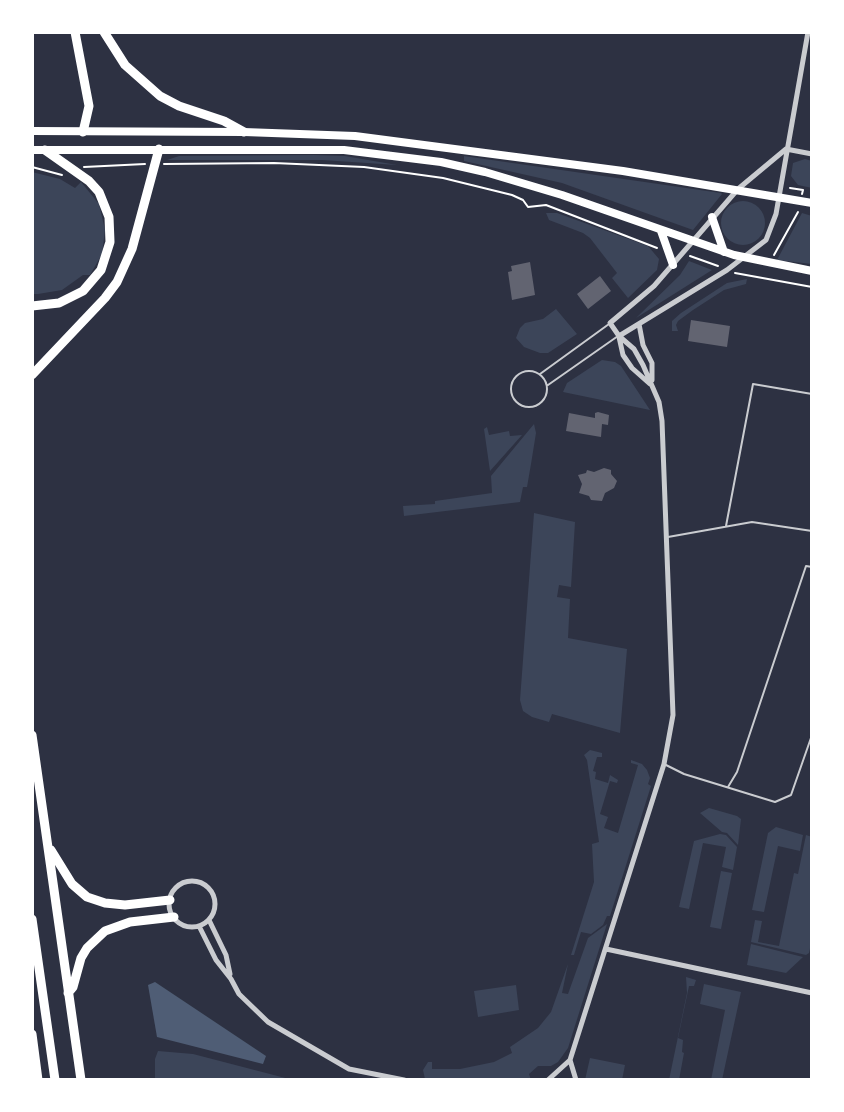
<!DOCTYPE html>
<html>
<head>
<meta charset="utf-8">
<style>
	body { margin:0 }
	#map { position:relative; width:844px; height:1112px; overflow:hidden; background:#2d3142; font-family:"Archivo Narrow",sans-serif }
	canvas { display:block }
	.frame { position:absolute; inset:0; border:34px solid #fff; pointer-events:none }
</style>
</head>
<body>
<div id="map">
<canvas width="844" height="1112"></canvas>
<div class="frame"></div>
</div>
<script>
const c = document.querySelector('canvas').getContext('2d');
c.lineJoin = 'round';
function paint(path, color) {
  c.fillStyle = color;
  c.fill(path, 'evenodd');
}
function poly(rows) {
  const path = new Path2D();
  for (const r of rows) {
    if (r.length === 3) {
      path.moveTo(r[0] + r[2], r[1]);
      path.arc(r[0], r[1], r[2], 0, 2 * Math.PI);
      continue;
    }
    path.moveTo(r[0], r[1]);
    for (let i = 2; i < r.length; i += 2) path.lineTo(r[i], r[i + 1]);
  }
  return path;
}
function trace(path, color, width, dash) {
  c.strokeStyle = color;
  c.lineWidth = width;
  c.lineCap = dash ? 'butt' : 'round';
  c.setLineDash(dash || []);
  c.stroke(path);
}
paint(poly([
	[314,155,345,156,397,165,322,160,167,160,179,156],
	[464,156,721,193,722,194,693,230,562,183,464,161],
	[805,159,812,161,812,188,798,185,791,176,793,163],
	[32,172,60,179,75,188,81,182,99,204,105,230,102,254,90,275,83,275,62,290,38,294,32,294],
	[743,223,22],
	[546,213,557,213,648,246,659,259,657,270,628,298,612,278,617,273,590,238,583,233,549,220],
	[802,213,812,216,812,264,777,260],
	[689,261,712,270,636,318,680,275],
	[747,279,746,284,724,290,693,310,678,321,676,325,678,331,672,331,672,321,681,313,727,283],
	[556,309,577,334,548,353,540,353,524,347,516,338,520,328,525,323,543,319],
	[602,360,615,362,621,366,650,410,563,392,567,383],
	[534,424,536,433,531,464,527,487,523,487,520,502,404,516,403,506,435,504,435,501,492,493,491,476],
	[487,427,489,435,509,431,510,436,522,435,490,471,484,429],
	[534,513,575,522,571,587,559,585,557,597,570,599,568,638,627,649,620,733,552,714,549,722,532,717,523,711,520,700],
	[590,750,602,753,602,757,597,757,593,771,596,772,595,779,608,783,610,775,618,780,617,783,610,781,600,814,608,817,604,828,618,833,638,765,631,763,631,760,642,764,647,770,650,778,648,784,651,786,610,916,607,916,603,925,591,934,581,932,574,955,571,955,594,882,592,844,599,842,587,760,584,755],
	[709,808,737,816,741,819,738,845,727,833,722,832,700,813],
	[776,827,803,835,800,851,778,846,764,912,752,910,768,833],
	[720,834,726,835,737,847,733,870,722,867,726,847,703,843,689,909,679,907,694,841],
	[806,835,812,837,812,939,809,953,806,955,751,942,755,920,762,921,758,942,779,946,794,873,798,874],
	[721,871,732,873,721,929,710,927],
	[607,924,568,1048,558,1062,551,1066,538,1066,529,1074,531,1080,425,1079,423,1070,428,1062,432,1062,432,1069,460,1069,494,1062,512,1053,510,1047,538,1028,551,1012,568,964,562,993,568,994,588,938],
	[751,944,803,957,786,973,747,965],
	[686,977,696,980,694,986,689,986,678,1038,683,1040,682,1052,684,1053,679,1080,669,1080,687,993],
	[704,984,741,992,722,1080,711,1080,725,1010,700,1004],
	[516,985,519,1010,478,1017,474,991],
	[158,1051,193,1054,293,1080,155,1080,155,1059],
	[590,1058,625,1065,622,1080,585,1080]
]), '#3c4559');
paint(poly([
	[155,982,266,1056,263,1064,157,1037,148,985]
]), '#4f5d75');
paint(poly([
	[530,262,535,295,512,300,508,272,512,271,511,266],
	[600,276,611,291,588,309,577,294],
	[691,320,730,326,727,347,688,341],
	[598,412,609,415,608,425,602,424,601,437,566,431,569,413,595,418,595,413],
	[604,468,611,470,611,474,617,481,614,488,605,493,602,501,591,500,589,496,579,493,582,484,578,475,586,473,587,470,594,472]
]), '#626471');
trace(poly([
	[164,164,274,163,364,167,443,178,512,195,523,200,528,207,546,205,657,248],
	[32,167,62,175],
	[84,167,145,164],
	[790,188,803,190,802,194],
	[774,255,798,212],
	[690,256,718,266],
	[735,273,812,287]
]), '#fff', 2);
trace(poly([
	[529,389,18],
	[540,374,609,324],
	[548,385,618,336],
	[726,526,753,384,812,394],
	[668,537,752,522,812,531],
	[664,764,684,774,775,802,791,795,812,735],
	[728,787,737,772,806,566,812,567]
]), '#caccd0', 2);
trace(poly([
	[786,149,812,154],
	[639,324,643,345,652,363,652,380],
	[619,336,727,270,766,240,776,214,808,32],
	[619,337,623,355,632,368,650,384],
	[192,904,23],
	[209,920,226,955,230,974],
	[199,926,216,960,231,979,239,994,268,1022,349,1069,404,1080],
	[606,949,812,993],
	[570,1060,576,1080],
	[548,1080,570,1060,664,764,673,715,662,421,659,402,643,365,634,349,619,336,610,323,654,286,738,189,786,149]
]), '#caccd0', 5);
trace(poly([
	[32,131,244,132,355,136,623,171,812,203],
	[32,150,344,150,441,162,485,172,562,195,734,255,812,271],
	[712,217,724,252],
	[661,231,673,265]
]), '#fff', 8);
trace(poly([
	[75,32,89,106,83,132],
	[104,32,125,65,160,96,179,106,224,121,244,132],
	[32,306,59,303,83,291,101,270,110,242,109,217,99,192,89,181,45,150],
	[32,375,105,298,117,282,132,249,159,149],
	[32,735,81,1080],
	[51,850,72,884,87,897,105,903,125,905,170,900],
	[32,919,55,1080],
	[68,993,73,987,81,958,87,948,105,931,130,922,174,917],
	[32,1034,38,1080]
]), '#fff', 9);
</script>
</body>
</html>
